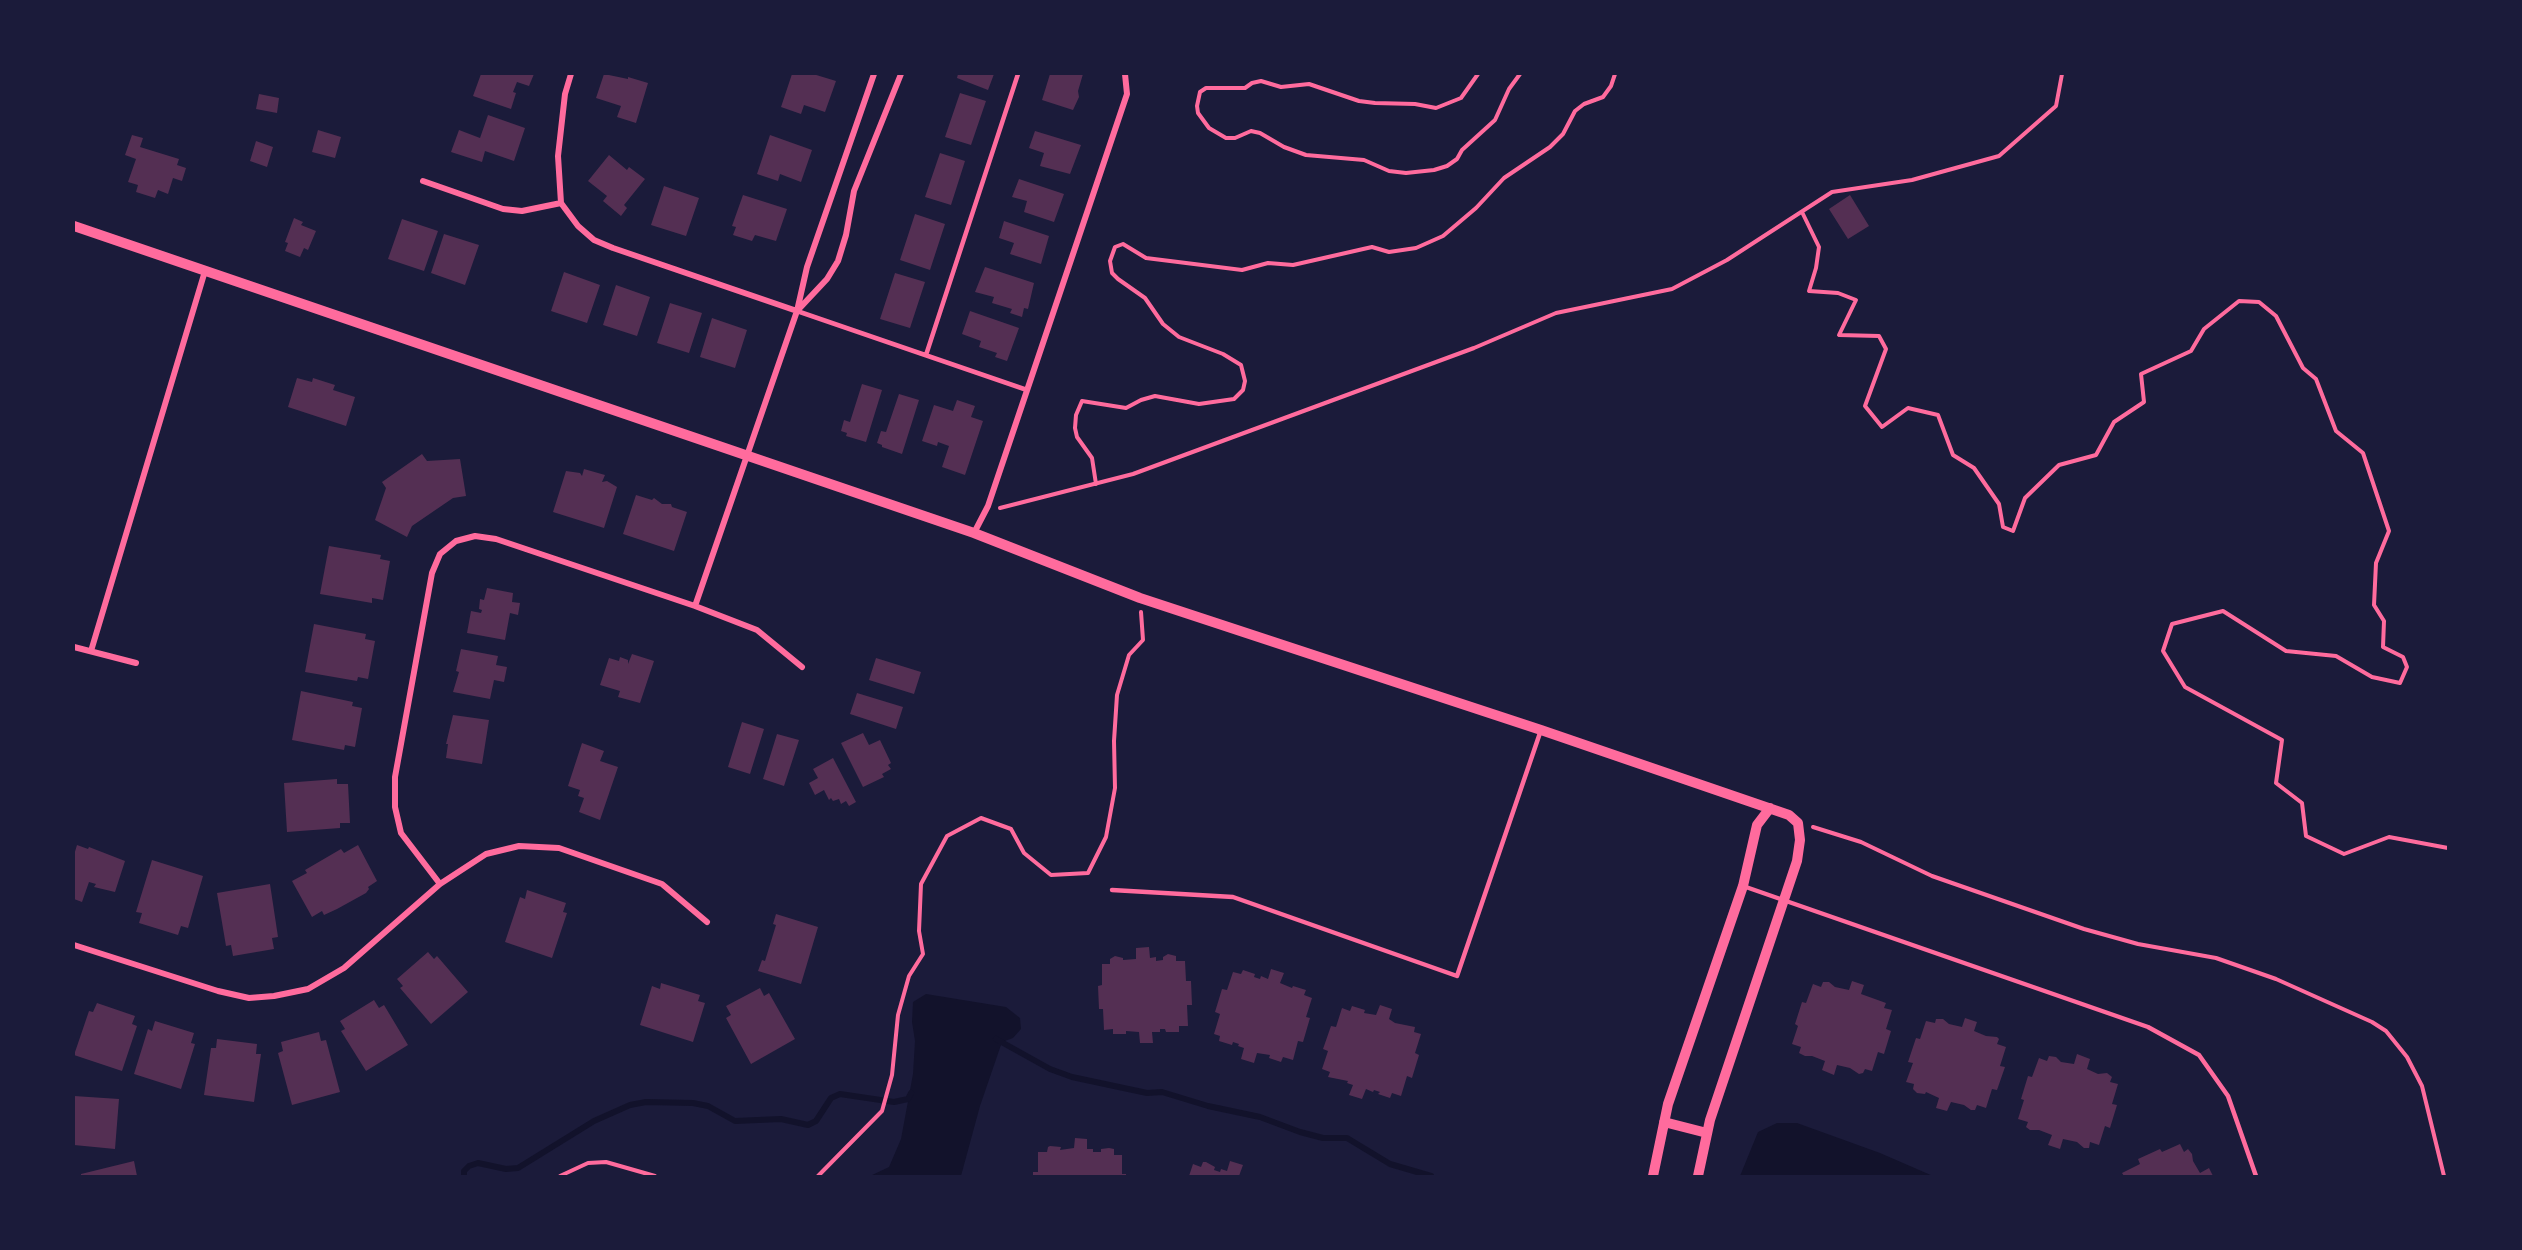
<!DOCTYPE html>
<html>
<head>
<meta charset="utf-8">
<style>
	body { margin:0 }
	#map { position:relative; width:2522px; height:1250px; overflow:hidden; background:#1b1b3a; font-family:"Public Sans",sans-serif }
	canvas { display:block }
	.frame { position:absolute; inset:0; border:75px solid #1b1b3a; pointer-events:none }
</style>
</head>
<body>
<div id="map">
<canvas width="2522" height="1250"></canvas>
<div class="frame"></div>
</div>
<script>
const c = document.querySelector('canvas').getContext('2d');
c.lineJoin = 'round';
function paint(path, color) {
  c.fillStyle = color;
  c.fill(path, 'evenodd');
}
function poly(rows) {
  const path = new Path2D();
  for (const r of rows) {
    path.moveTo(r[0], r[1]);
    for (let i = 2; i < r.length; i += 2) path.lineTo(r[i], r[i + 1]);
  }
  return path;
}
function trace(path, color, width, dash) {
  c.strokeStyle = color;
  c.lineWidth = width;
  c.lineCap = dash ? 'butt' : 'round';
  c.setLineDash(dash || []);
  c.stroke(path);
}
paint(poly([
	[926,994,1006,1007,1020,1018,1021,1029,1013,1038,1002,1042,980,1106,961,1176,870,1176,889,1167,901,1139,913,1074,915,1041,912,1022,913,1002],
	[1777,1123,1797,1123,1880,1153,1933,1176,1740,1176,1758,1132]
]), '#12122b');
trace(poly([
	[996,1039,1050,1069,1072,1077,1147,1093,1162,1092,1208,1106,1260,1117,1300,1132,1323,1138,1347,1138,1390,1164,1431,1176],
	[464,1176,464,1171,469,1166,478,1163,506,1169,518,1168,594,1121,630,1105,646,1102,693,1103,708,1106,735,1121,781,1119,808,1125,816,1121,831,1098,840,1094,894,1102,908,1099,911,1093]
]), '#12122b', 6);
paint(poly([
	[481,74,534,74,529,86,517,82,513,92,516,93,511,109,473,96],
	[604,74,628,79,628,77,648,83,636,123,617,117,621,106,596,98],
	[792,74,813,74,836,81,825,112,804,105,801,114,781,107],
	[958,74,994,74,988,90,957,78],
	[1050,74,1083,74,1078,91,1079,97,1073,110,1042,100],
	[960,93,986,101,971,145,945,137],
	[259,94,279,98,277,113,256,109],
	[488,115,525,128,514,161,485,151,482,162,451,152,459,130,480,138],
	[318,130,341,137,335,158,312,152],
	[1035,131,1081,145,1070,174,1040,166,1044,153,1029,148],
	[132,135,143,138,140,147,179,159,177,165,186,168,182,181,173,178,168,194,158,190,155,198,136,192,138,185,128,182,136,159,125,155],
	[770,135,812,150,801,182,780,174,778,181,757,174],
	[256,141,273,147,267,167,250,161],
	[940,153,965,161,951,205,925,197],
	[609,155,627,170,629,167,645,179,624,205,627,208,621,216,603,201,607,196,588,181],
	[1019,179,1064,194,1054,222,1024,212,1027,201,1012,197],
	[664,186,699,198,686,236,651,225],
	[743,195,787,209,776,241,755,235,752,241,733,235,736,227,732,226],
	[1850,195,1869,226,1848,239,1829,209],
	[915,214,945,224,930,270,900,260],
	[294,218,303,222,301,225,316,231,308,250,304,248,300,257,285,251,288,243,285,242],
	[402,219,438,231,424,271,388,259],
	[1004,221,1049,236,1041,264,1010,254,1014,243,999,238],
	[444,234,479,245,465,285,431,273],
	[985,267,1034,283,1028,309,1024,308,1022,317,1010,313,1012,309,992,303,994,297,975,292],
	[564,272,600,285,587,323,551,311],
	[895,273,925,282,910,328,880,319],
	[616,285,650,297,637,336,603,325],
	[670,303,702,313,689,353,657,343],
	[970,311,1019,328,1007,361,995,357,997,353,979,347,981,341,962,334],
	[712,318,747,330,735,368,700,357],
	[297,378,312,382,313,378,335,385,333,390,355,397,346,426,288,407],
	[862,384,882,390,866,442,846,436,847,433,841,431,844,420,850,422],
	[899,394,919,400,902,454,882,447,882,445,877,443,881,431,886,432],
	[957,400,975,406,971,417,983,421,965,475,942,467,949,446,938,442,937,446,922,441,934,405,953,411],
	[422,454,427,461,460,459,466,496,453,498,412,526,407,537,375,520,386,488,382,482],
	[584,469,605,475,602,482,607,481,617,487,604,528,553,512,566,471,580,473,582,476],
	[636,495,652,500,654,498,662,504,671,504,672,507,687,512,674,551,623,534],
	[329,546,381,555,380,559,390,561,383,600,372,598,372,603,320,594],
	[487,588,513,593,512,602,520,603,518,615,510,613,505,640,467,633,471,611,481,613,482,610,479,609,480,599,484,600],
	[314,624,366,634,365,639,375,641,368,679,358,677,357,681,305,672],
	[461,649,498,656,496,665,507,667,504,682,494,680,490,699,453,692,459,672,456,671],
	[632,654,654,661,640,703,618,697,620,691,600,685,609,658,619,661,620,657,628,660,628,664],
	[876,658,921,672,914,694,869,680],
	[301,691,353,702,352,706,362,708,355,747,345,745,344,750,292,740],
	[857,693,903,707,896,729,850,714],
	[453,715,489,720,482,764,446,758,448,744,446,744],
	[742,722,764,729,750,774,728,767],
	[863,733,869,745,880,740,891,763,888,765,891,769,882,774,884,777,863,787,841,743],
	[777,734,799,740,784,786,763,779],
	[582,743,604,751,600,761,618,767,600,820,579,812,584,798,578,796,580,790,568,786],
	[833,758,856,802,849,806,846,801,841,804,839,799,833,801,831,798,829,800,824,790,815,795,809,783,818,778,813,769],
	[337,779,337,784,348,784,350,823,340,823,340,828,287,832,284,783],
	[77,845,88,849,89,847,125,861,115,892,94,887,96,884,89,882,82,902,74,899,74,855],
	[358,845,377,881,368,887,369,889,366,893,337,909,324,915,322,911,312,917,292,881,307,873,305,870,341,849,344,853],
	[152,860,203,876,188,928,181,926,178,935,139,923,142,913,136,912],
	[270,884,278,937,272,938,274,949,233,956,231,945,226,946,217,893],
	[527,890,566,903,563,912,567,913,552,958,505,942,520,897,525,899],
	[776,914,818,927,801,984,758,971,762,960,765,961,776,925,773,924],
	[1149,947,1150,958,1156,957,1156,961,1163,960,1163,957,1168,954,1176,956,1176,961,1185,961,1186,981,1191,981,1192,1005,1187,1005,1188,1026,1179,1026,1179,1032,1166,1032,1165,1029,1160,1029,1160,1032,1152,1032,1153,1043,1140,1043,1139,1032,1126,1031,1126,1034,1113,1034,1113,1029,1104,1030,1103,1009,1099,1009,1098,986,1102,985,1102,964,1110,964,1110,959,1115,956,1123,958,1123,960,1136,959,1136,948],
	[428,952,434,959,437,956,468,992,431,1024,400,988,403,986,397,979],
	[1271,969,1284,973,1280,983,1292,988,1293,986,1306,990,1304,995,1312,998,1306,1017,1310,1018,1303,1042,1298,1041,1293,1060,1283,1057,1281,1062,1269,1058,1270,1055,1257,1053,1254,1063,1241,1059,1244,1048,1238,1046,1239,1044,1233,1042,1232,1045,1219,1041,1220,1036,1214,1034,1220,1014,1215,1012,1222,989,1227,990,1233,972,1241,974,1243,970,1255,974,1254,977,1260,979,1261,976,1268,979],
	[1852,981,1864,985,1861,994,1886,1003,1884,1008,1892,1010,1886,1029,1891,1031,1884,1054,1878,1052,1872,1071,1865,1069,1863,1073,1859,1074,1850,1068,1837,1065,1834,1075,1822,1070,1825,1061,1812,1056,1805,1056,1799,1053,1801,1047,1792,1044,1798,1026,1795,1024,1802,1002,1806,1003,1813,984,1821,987,1823,982,1829,982,1835,987,1849,990],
	[661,983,700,995,698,1001,705,1003,693,1042,640,1025,652,986,660,989],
	[760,988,764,996,769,993,795,1039,751,1064,726,1018,731,1015,726,1006],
	[374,1000,379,1008,384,1005,408,1045,366,1071,341,1031,345,1029,340,1021],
	[97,1003,135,1016,132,1024,137,1026,122,1071,74,1055,89,1011,93,1012],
	[1380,1005,1392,1009,1389,1019,1395,1023,1415,1027,1414,1032,1421,1034,1415,1053,1419,1055,1412,1078,1407,1076,1401,1096,1392,1093,1390,1098,1378,1094,1380,1092,1374,1090,1373,1092,1366,1089,1362,1099,1349,1095,1353,1085,1347,1083,1348,1081,1328,1077,1330,1072,1322,1069,1328,1051,1323,1049,1331,1026,1336,1027,1342,1008,1350,1011,1352,1006,1365,1010,1364,1013,1376,1015],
	[1965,1018,1977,1022,1974,1031,1986,1036,1997,1037,1999,1039,1997,1044,2006,1047,2000,1066,2005,1067,1997,1090,1992,1089,1986,1108,1977,1105,1975,1110,1971,1110,1964,1105,1951,1102,1947,1111,1936,1108,1939,1098,1926,1092,1925,1094,1917,1093,1913,1089,1914,1084,1906,1082,1913,1063,1908,1062,1916,1038,1920,1039,1926,1021,1935,1023,1936,1019,1943,1019,1949,1024,1962,1027],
	[155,1021,194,1033,191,1043,195,1044,181,1089,134,1074,148,1029,152,1031],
	[319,1032,321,1041,326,1040,340,1092,292,1105,278,1053,283,1051,281,1042],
	[217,1039,257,1044,256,1054,261,1054,254,1102,204,1095,211,1048,216,1048],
	[2077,1054,2090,1059,2087,1069,2098,1074,2107,1073,2112,1077,2110,1082,2118,1084,2112,1104,2117,1105,2110,1128,2105,1126,2099,1145,2090,1142,2089,1148,2084,1148,2077,1142,2063,1139,2060,1149,2048,1145,2052,1135,2039,1130,2030,1130,2026,1127,2028,1122,2018,1119,2024,1100,2021,1099,2028,1076,2032,1077,2039,1058,2047,1061,2049,1056,2056,1057,2061,1062,2074,1064],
	[74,1096,119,1099,115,1149,74,1145],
	[1075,1138,1087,1139,1087,1149,1093,1149,1093,1152,1101,1152,1101,1149,1109,1148,1114,1149,1114,1155,1122,1155,1122,1174,1126,1174,1126,1176,1033,1176,1033,1172,1038,1172,1038,1152,1047,1152,1048,1147,1050,1146,1061,1147,1060,1150,1074,1148],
	[2180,1144,2184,1152,2188,1149,2192,1154,2193,1161,2200,1173,2209,1168,2213,1176,2124,1176,2122,1173,2140,1164,2138,1159,2160,1149,2162,1152],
	[134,1161,137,1176,81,1176,81,1174],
	[1230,1161,1243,1165,1239,1176,1189,1176,1193,1164,1201,1167,1203,1162,1206,1162,1215,1167,1214,1170,1220,1172,1221,1169,1227,1171]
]), '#542f53');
trace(poly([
	[1478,74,1461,98,1436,108,1415,104,1375,103,1359,101,1309,84,1281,87,1261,81,1252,83,1245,88,1206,88,1200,92,1197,106,1198,113,1209,128,1226,138,1235,138,1251,131,1260,133,1284,147,1306,155,1364,160,1389,171,1406,173,1434,170,1447,166,1457,159,1462,150,1495,120,1509,89,1520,74],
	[1802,212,1819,247,1816,268,1809,291,1838,293,1856,300,1839,335,1879,336,1886,349,1865,406,1882,427,1908,408,1938,415,1953,455,1974,468,1999,504,2003,527,2013,531,2025,498,2059,465,2096,455,2114,422,2144,402,2141,374,2191,351,2204,329,2239,301,2259,302,2276,316,2303,368,2316,379,2336,431,2363,453,2389,531,2376,563,2374,605,2384,621,2383,647,2403,657,2407,667,2400,683,2372,677,2336,656,2286,651,2223,611,2172,624,2163,651,2185,687,2282,740,2276,783,2302,803,2306,836,2344,854,2389,837,2448,848],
	[1096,484,1092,458,1077,437,1075,428,1076,415,1082,401,1126,408,1141,400,1155,396,1199,404,1234,399,1243,390,1245,381,1241,365,1223,354,1179,337,1163,324,1145,298,1118,279,1112,273,1110,261,1115,247,1123,244,1146,258,1242,270,1268,263,1293,265,1372,247,1389,252,1416,248,1443,236,1476,208,1504,178,1550,147,1563,134,1575,111,1584,104,1603,97,1611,86,1615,74],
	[1000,508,1133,474,1474,348,1556,313,1672,289,1727,260,1832,192,1912,180,1999,156,2056,106,2062,74],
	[1813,827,1861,842,1932,876,2084,929,2138,944,2216,958,2276,979,2372,1022,2386,1031,2407,1057,2422,1086,2444,1176],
	[560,1176,588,1163,606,1162,655,1176],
	[818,1176,882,1111,892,1075,898,1015,909,976,923,954,919,931,921,884,947,836,981,818,1011,829,1024,853,1051,875,1088,873,1106,837,1115,788,1114,741,1117,695,1129,655,1143,640,1141,612]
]), '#ff6b9d', 4);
trace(poly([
	[797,311,1027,390],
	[926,355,1018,74],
	[1743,886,2148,1027,2199,1055,2228,1096,2256,1176],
	[1112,890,1233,897,1457,976,1541,730]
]), '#ff6b9d', 4.5);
trace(poly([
	[571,74,565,94,558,156,561,203,578,226,594,240,613,248,797,311],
	[423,181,503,209,522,211,561,203],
	[797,311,827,279,838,261,846,235,854,191,901,74],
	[974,533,988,506,1127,94,1125,74],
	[695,606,797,311,807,267,874,74],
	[74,647,136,663],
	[91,651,205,271],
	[440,884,401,833,395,807,395,777,432,573,440,554,456,541,475,536,496,539,695,606,757,630,802,667],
	[74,945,218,991,249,998,274,996,308,989,344,968,440,884,486,854,519,846,559,848,662,884,707,922]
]), '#ff6b9d', 6);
trace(poly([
	[74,226,974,533,1140,598,1541,730,1789,815,1798,823,1800,840,1797,861,1710,1120,1698,1176],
	[1664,1122,1707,1133],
	[1653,1176,1668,1104,1743,886,1757,825,1770,808]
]), '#ff6b9d', 10);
</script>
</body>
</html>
